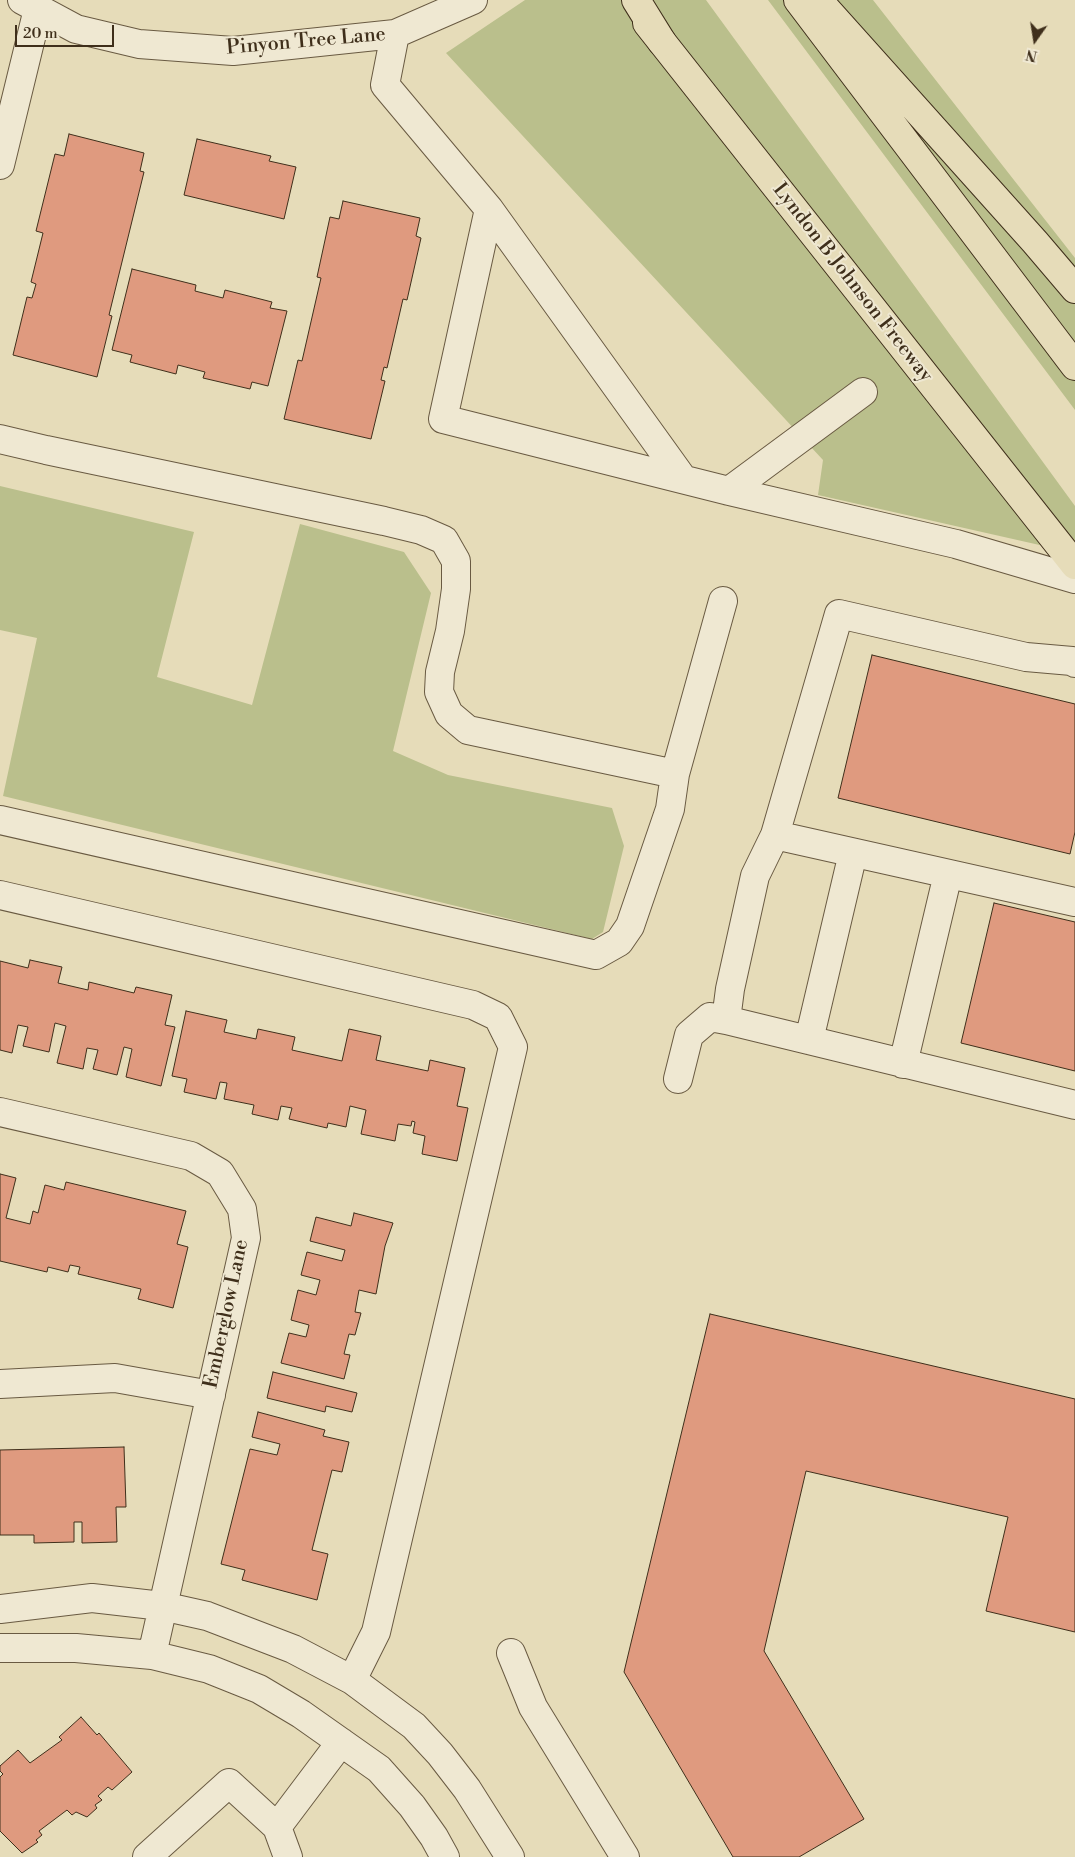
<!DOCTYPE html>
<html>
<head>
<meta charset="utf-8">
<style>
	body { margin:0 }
	#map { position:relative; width:1075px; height:1857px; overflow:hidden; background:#e6dcb9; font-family:"Libre Bodoni",serif }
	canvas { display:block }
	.north { position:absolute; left:1010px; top:15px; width:50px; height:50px; -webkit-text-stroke:4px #efe8d2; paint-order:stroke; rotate:193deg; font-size:14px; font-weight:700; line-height:20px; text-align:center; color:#3f2f1b }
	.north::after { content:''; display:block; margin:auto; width:18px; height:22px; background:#3f2f1b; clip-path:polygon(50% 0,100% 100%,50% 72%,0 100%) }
	.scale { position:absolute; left:15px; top:25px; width:99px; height:22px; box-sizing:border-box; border:2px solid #3f2f1b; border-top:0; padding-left:6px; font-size:15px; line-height:18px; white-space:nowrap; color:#3f2f1b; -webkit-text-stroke:4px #efe8d2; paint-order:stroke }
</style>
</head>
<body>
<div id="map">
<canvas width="1075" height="1857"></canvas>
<div class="north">N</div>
<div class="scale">20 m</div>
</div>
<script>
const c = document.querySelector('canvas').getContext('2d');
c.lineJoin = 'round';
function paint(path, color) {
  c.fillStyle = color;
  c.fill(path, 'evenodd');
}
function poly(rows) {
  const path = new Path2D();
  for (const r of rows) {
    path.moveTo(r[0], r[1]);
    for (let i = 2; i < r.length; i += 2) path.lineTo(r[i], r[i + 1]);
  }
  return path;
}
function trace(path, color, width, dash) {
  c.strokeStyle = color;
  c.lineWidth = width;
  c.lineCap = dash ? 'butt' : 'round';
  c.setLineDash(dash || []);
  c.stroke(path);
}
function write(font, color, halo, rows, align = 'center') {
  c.font = font + ' "Libre Bodoni",serif';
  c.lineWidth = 4;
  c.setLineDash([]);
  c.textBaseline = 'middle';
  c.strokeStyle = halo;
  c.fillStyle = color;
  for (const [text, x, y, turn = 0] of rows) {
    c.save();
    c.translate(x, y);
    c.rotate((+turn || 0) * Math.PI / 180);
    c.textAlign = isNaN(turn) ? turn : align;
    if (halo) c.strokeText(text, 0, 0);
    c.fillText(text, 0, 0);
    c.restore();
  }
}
paint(poly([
	[525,0,706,0,1075,506,1075,553,818,495,823,460,446,53],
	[768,0,873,0,1075,258,1075,410],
	[0,486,194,532,157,677,252,705,300,524,404,552,431,593,393,751,448,775,612,808,624,846,603,932,592,939,3,796,37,638,0,630]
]), '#babf8c');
const building = poly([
	[69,134,144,153,140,171,144,172,109,315,112,316,97,377,13,355,27,297,32,298,36,284,31,282,43,233,36,231,55,154,64,156,69,134],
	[197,139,271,156,269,161,296,167,284,219,184,195,197,139],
	[343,201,420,218,416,236,421,238,407,300,403,299,387,368,384,367,381,380,385,381,371,439,284,419,298,360,302,361,321,278,317,277,330,217,339,219,343,201],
	[132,269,196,285,195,291,223,298,225,290,272,302,270,308,287,311,268,386,252,382,250,389,203,378,205,372,178,365,176,374,130,362,132,355,112,350,132,269],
	[872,655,1075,704,1075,832,1070,854,838,798,872,655],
	[994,903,1075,922,1075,1071,961,1043,994,903],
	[30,960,62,967,58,983,88,990,89,982,134,993,136,987,172,995,165,1025,175,1027,161,1086,126,1077,132,1049,124,1047,117,1075,93,1069,98,1050,87,1048,83,1069,57,1063,66,1026,55,1023,49,1052,23,1046,28,1027,18,1025,12,1053,0,1050,0,961,28,968,30,960],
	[186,1011,227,1020,224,1032,256,1039,258,1029,295,1037,292,1050,342,1061,349,1029,381,1036,376,1060,428,1071,430,1060,465,1068,457,1106,468,1108,457,1161,422,1154,425,1136,413,1133,415,1122,412,1121,411,1126,398,1124,395,1141,361,1134,366,1110,350,1106,346,1127,328,1123,327,1128,289,1119,292,1108,281,1106,278,1120,252,1114,254,1105,224,1099,227,1083,220,1082,216,1099,184,1092,187,1079,172,1076,186,1011],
	[0,1174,16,1178,6,1218,30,1224,33,1211,38,1213,45,1185,64,1190,66,1182,186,1211,177,1244,188,1247,173,1308,138,1299,141,1289,78,1274,80,1267,70,1265,68,1272,48,1267,47,1272,0,1261,0,1174],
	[354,1213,393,1223,385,1246,376,1294,359,1290,355,1312,361,1313,355,1335,349,1334,344,1354,350,1355,344,1379,281,1363,289,1333,306,1337,309,1325,291,1320,298,1290,316,1295,320,1280,301,1275,307,1252,342,1261,345,1250,310,1241,316,1217,351,1226,354,1213],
	[710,1314,1075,1399,1075,1632,986,1611,1008,1517,806,1471,764,1651,864,1819,799,1857,733,1857,624,1672,710,1314],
	[273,1372,357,1393,352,1412,326,1406,325,1412,267,1398,273,1372],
	[258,1412,325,1430,323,1436,349,1442,342,1472,332,1470,312,1550,328,1554,317,1600,242,1580,245,1570,221,1564,250,1449,277,1455,280,1444,252,1437,258,1412],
	[124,1447,126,1507,116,1507,117,1542,82,1543,82,1522,74,1522,74,1542,34,1543,34,1535,0,1535,0,1450,124,1447],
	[81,1717,97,1735,99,1733,132,1772,112,1790,108,1787,98,1796,102,1800,95,1805,97,1808,87,1817,76,1812,72,1815,67,1810,39,1831,42,1835,36,1840,38,1842,22,1853,0,1831,0,1777,3,1774,0,1771,0,1766,18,1750,30,1763,62,1740,59,1737,81,1717]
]);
paint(building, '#df9a7f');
trace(building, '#3f2f1b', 1);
const minor = poly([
	[22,0,76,29,139,44,233,51,395,34,473,0],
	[395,34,385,85,489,209,443,419,729,491,956,544,1075,579],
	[0,165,38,9],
	[489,209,683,479],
	[0,439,46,450,384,521,421,530,444,540,456,561,456,589,450,631,440,672,439,692,449,714,468,730,675,774,670,809,630,926,619,942,596,955,0,820],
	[729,491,863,392],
	[1075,663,1072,661,1026,657,839,614,775,835,755,876,730,989,726,1020,1075,1105],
	[675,774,723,601],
	[775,835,1075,902],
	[0,895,473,1005,498,1017,513,1047,376,1632,352,1680],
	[809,1040,853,853],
	[903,1064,948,874],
	[678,1079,689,1035,710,1017,726,1020],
	[0,1112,191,1156,220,1173,242,1209,246,1238,152,1655],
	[0,1384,115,1378,211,1395],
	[0,1609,92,1598,162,1606,207,1616,293,1649,352,1680,414,1726,440,1754,467,1789,510,1857],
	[0,1648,76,1648,152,1655,209,1669,259,1689,301,1714,379,1769,412,1806,434,1837,445,1857],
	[511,1653,533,1707,625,1857],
	[277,1827,288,1857],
	[147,1857,229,1783,277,1827,341,1742]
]);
const major = poly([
	[647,23,1075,565]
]);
const highway = poly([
	[636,0,662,42],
	[798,0,1075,366],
	[818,0,1035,242,1075,289]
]);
trace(minor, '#695a42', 30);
trace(major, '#3f2f1b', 30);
trace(highway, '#3f2f1b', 30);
trace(minor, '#efe8d2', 28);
trace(major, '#e6dcb9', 28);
trace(highway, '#e6dcb9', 28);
write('20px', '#3f2f1b', '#efe8d2', [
	["Pinyon Tree Lane",306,42,-5],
	["Lyndon B Johnson Freeway",852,283,52],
	["Emberglow Lane",227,1314,-78]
]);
</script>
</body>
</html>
